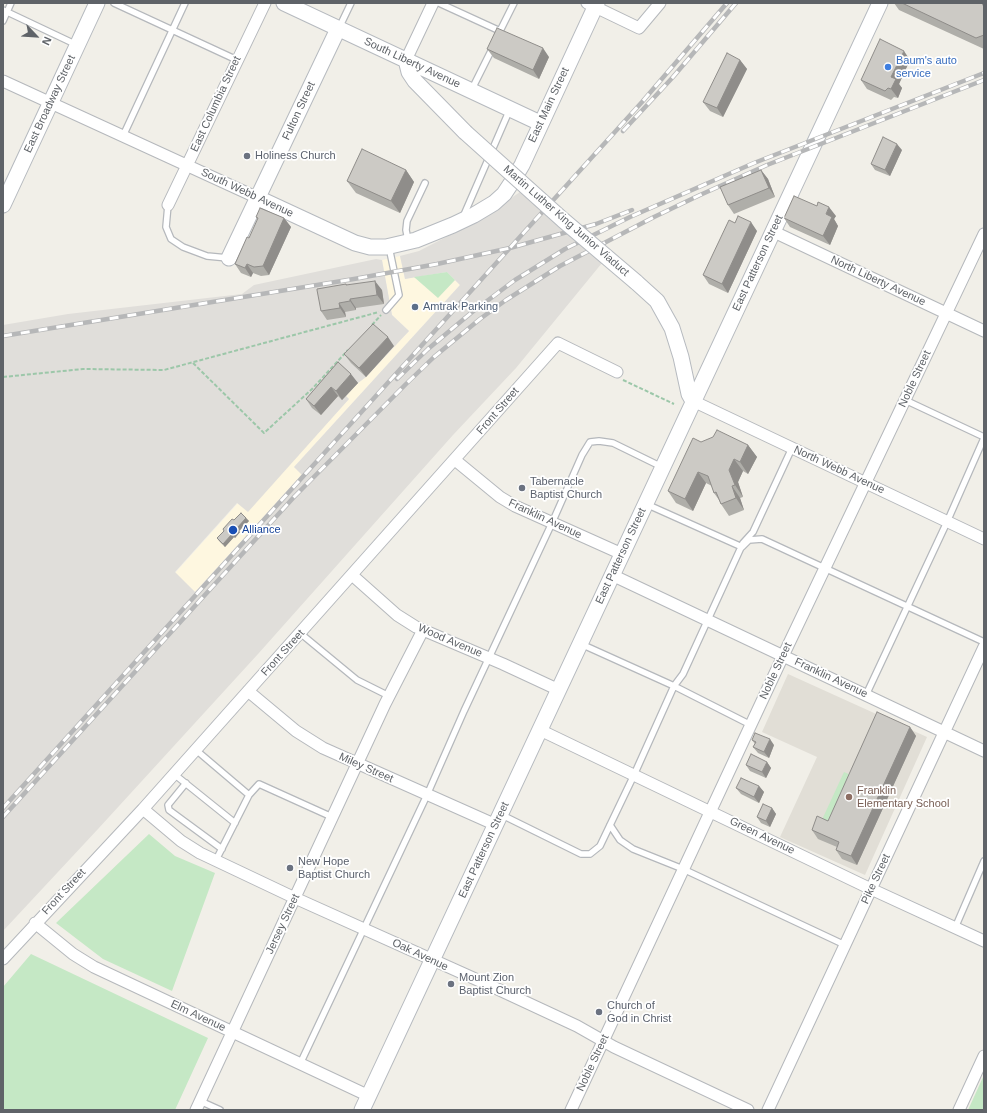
<!DOCTYPE html>
<html>
<head>
<meta charset="utf-8">
<style>
	body { margin:0 }
	#map { position:relative; width:987px; height:1113px; overflow:hidden; background:#f1efe8; font-family:Arial,sans-serif }
	canvas { display:block }
	.frame { position:absolute; inset:0; border:4px solid #5f6368; pointer-events:none }
	.north { position:absolute; left:16px; top:16px; width:40px; height:40px; -webkit-text-stroke:3px #fff; paint-order:stroke; rotate:115deg; font-size:11px; font-weight:700; line-height:16px; text-align:center; color:#5f6368 }
	.north::after { content:''; display:block; margin:auto; width:14px; height:18px; background:#5f6368; clip-path:polygon(50% 0,100% 100%,50% 72%,0 100%) }
</style>
</head>
<body>
<div id="map">
<canvas width="987" height="1113"></canvas>
<div class="frame"></div>
<div class="north">N</div>
</div>
<script>
const c = document.querySelector('canvas').getContext('2d');
c.lineJoin = 'round';
function paint(path, color) {
  c.fillStyle = color;
  c.fill(path, 'evenodd');
}
function poly(rows) {
  const path = new Path2D();
  for (const r of rows) {
    path.moveTo(r[0], r[1]);
    for (let i = 2; i < r.length; i += 2) path.lineTo(r[i], r[i + 1]);
  }
  return path;
}
function trace(path, color, width, dash) {
  c.strokeStyle = color;
  c.lineWidth = width;
  c.lineCap = dash ? 'butt' : 'round';
  c.setLineDash(dash || []);
  c.stroke(path);
}
function write(font, color, halo, rows, align = 'center') {
  c.font = font + ' Arial,sans-serif';
  c.lineWidth = 3.5;
  c.setLineDash([]);
  c.textBaseline = 'middle';
  c.strokeStyle = halo;
  c.fillStyle = color;
  for (const [text, x, y, turn = 0] of rows) {
    c.save();
    c.translate(x, y);
    c.rotate((+turn || 0) * Math.PI / 180);
    c.textAlign = isNaN(turn) ? turn : align;
    if (halo) c.strokeText(text, 0, 0);
    c.fillText(text, 0, 0);
    c.restore();
  }
}
paint(poly([
	[400,256,405,279,414,277,438,297,455,280,460,285,294,467,302,474,195,592,175,573,238,503,248,511,349,399,346,396,358,383,366,377,409,331,392,315,382,260]
]), '#fef7e0');
paint(poly([
	[520,192,602,263,516,368,453,435,258,654,98,829,3,931,3,325,68,314,242,294,254,285,376,259,382,260,392,315,409,331,366,377,358,383,346,396,349,399,248,512,237,503,175,572,195,592,302,475,294,467,460,285,447,272,405,279,400,256,419,251,481,219]
]), '#e0deda');
paint(poly([
	[788,674,927,737,865,875,780,837,817,757,762,732]
]), '#e1ded6');
paint(poly([
	[447,272,455,280,438,298,414,277],
	[844,772,858,778,834,830,820,824],
	[149,834,175,856,215,873,172,991,103,959,56,923],
	[31,954,208,1038,175,1110,3,1110,3,987],
	[984,1075,984,1110,968,1110]
]), '#c5e8c5');
const lane = poly([
	[114,3,237,60],
	[439,3,500,31],
	[3,10,77,45],
	[3,21,11,3],
	[339,28,351,3],
	[498,35,514,3],
	[471,91,493,47],
	[123,136,185,3],
	[168,205,166,227,171,239,183,247,207,256,228,258],
	[463,217,510,109],
	[408,240,406,230,407,221,425,183],
	[386,310,399,295,389,247],
	[905,400,984,437],
	[646,504,742,547,749,540,762,539,984,642],
	[300,633,357,680,389,696],
	[581,644,674,686,751,725],
	[866,695,947,522,984,438],
	[196,750,249,795,259,784,332,817],
	[174,774,235,823],
	[186,783,168,805,169,810,222,849],
	[502,815,581,854,590,854,600,846,634,775,674,686,683,674,743,543,753,532,792,448],
	[610,825,620,840,633,849,683,869,845,945],
	[216,860,249,795],
	[955,928,984,861],
	[300,1064,427,795,464,711,552,523,582,455,590,442,599,441,613,443,662,467],
	[200,1101,220,1110]
]);
const street = poly([
	[587,3,639,28,660,3],
	[406,60,433,3],
	[3,81,258,198],
	[168,205,265,3],
	[772,231,984,331],
	[693,401,984,539],
	[455,460,500,497,515,506,622,554],
	[352,575,397,615,416,627,503,664,559,690],
	[612,575,984,751],
	[248,691,296,731,323,748,496,825],
	[540,730,871,889,984,941],
	[143,809,181,841,200,853,295,898,491,986,577,1026,614,1047,748,1110],
	[35,923,73,954,94,967,369,1096],
	[3,959,143,809,558,343,617,372],
	[196,1110,385,704,423,630],
	[571,1110,783,656,984,234],
	[768,1110,984,647],
	[959,1110,984,1056]
]);
const secondary = poly([
	[284,3,540,123],
	[406,60,409,72,415,81,465,132],
	[258,198,355,243,370,247,386,247,416,240,453,225,474,215,494,203,504,194,512,182,522,165,597,3],
	[3,205,97,3],
	[229,258,338,29],
	[636,282,657,301,672,328,681,357,689,394,693,401],
	[362,1110,880,3]
]);
trace(lane, '#b5b8bc', 8);
trace(street, '#b5b8bc', 13);
trace(secondary, '#b6babf', 17);
trace(poly([
	[372,325,381,315],
	[193,363,264,433,312,389,348,350],
	[3,377,83,369,164,370,379,312],
	[623,380,674,404]
]), '#9cc7a9', 2, [4, 2]);
trace(lane, '#fff', 5.5);
trace(street, '#fff', 11);
trace(secondary, '#fff', 15);
const rail = poly([
	[623,131,673,77,736,3],
	[3,336,354,279,437,264,510,248,596,224,632,210],
	[397,379,428,349,471,313,515,280,565,249,630,217,754,163,984,73],
	[3,808,642,102,727,3],
	[3,817,294,497,406,384,434,357,480,319,506,300,560,266,654,217,700,195,767,165,984,80]
]);
trace(rail, '#b6b7b8', 4.5);
trace(rail, '#fff', 3, [9]);
const secondaryBridge = poly([
	[465,132,563,220,636,282]
]);
trace(secondaryBridge, '#b6babf', 17, []);
trace(secondaryBridge, '#fff', 15);
paint(poly([
	[894,3,984,3,984,49,899,10],
	[487,49,549,57,539,79,494,58],
	[740,60,747,69,723,117,710,111,703,102],
	[910,60,899,84,902,88,898,98,894,97,891,100,867,89,861,80],
	[902,150,890,176,875,170,871,164],
	[406,170,414,182,400,213,356,193,347,181],
	[761,170,768,179,775,197,734,214,728,205],
	[836,216,834,219,838,226,830,245,790,227,784,218],
	[256,217,284,218,291,227,269,275,261,276,253,273,251,277,241,273,235,264,249,238,258,219],
	[735,223,757,231,728,293,709,284,703,275],
	[346,284,347,285,382,290,384,304,356,308,356,310,345,312,346,317,327,320,321,311],
	[394,346,366,377,351,363,344,354],
	[338,362,358,383,342,400,338,396,321,415,312,408,306,399],
	[701,442,748,445,757,457,748,474,743,471,738,482,743,497,740,498,744,510,729,516,721,504,719,500,714,493,712,486,706,483,693,511,676,503,668,491],
	[246,518,249,521,239,531,240,532,235,538,234,537,225,547,219,541,217,538,234,520],
	[910,727,916,736,857,865,842,859,836,850,837,847,818,839,812,830,828,821],
	[752,740,774,745,769,758,758,753,753,747,755,744],
	[767,762,771,768,766,778,750,771,746,765],
	[759,786,764,792,759,803,741,794,736,788],
	[772,808,776,814,770,827,761,823,757,817]
]), '#afaea9');
paint(poly([
	[543,48,549,57,539,79,533,70],
	[904,51,910,60,899,84,902,88,898,98,891,89,891,77],
	[740,60,747,69,723,117,717,108],
	[897,144,902,150,890,176,885,170],
	[406,170,414,182,400,213,391,201],
	[761,170,768,179,775,197,769,188],
	[829,207,836,216,834,219,838,226,830,245,823,236,826,214],
	[284,218,291,227,269,275,263,266],
	[751,222,757,231,728,293,722,284],
	[247,264,253,273,251,277,245,268],
	[375,281,382,290,384,304,377,295],
	[350,299,356,308,356,310,350,301],
	[339,303,345,312,346,317,340,308],
	[388,337,394,346,366,377,359,368],
	[351,374,358,383,342,400,336,391],
	[331,387,338,396,321,415,314,406],
	[748,445,757,457,748,474,740,462],
	[734,459,743,471,738,482,743,497,735,485,729,470],
	[698,472,706,483,693,511,685,499],
	[732,486,740,498,744,510,736,498],
	[246,518,249,521,239,531,240,532,235,538,233,535,237,528],
	[232,534,234,537,225,547,223,544],
	[910,727,916,736,857,865,851,856],
	[770,739,774,745,769,758,764,752],
	[767,762,771,768,766,778,762,772],
	[759,786,764,792,759,803,754,797],
	[772,808,776,814,770,827,766,821]
]), '#8f8d8a');
const building = poly([
	[902,3,982,3,984,7,984,35,976,38,902,3],
	[497,28,543,48,533,70,487,49,497,28],
	[880,39,904,51,891,77,896,79,891,89,888,88,885,91,861,80,880,39],
	[727,53,740,60,717,108,703,102,727,53],
	[883,137,897,144,885,170,871,164,883,137],
	[362,149,406,170,391,201,347,181,362,149],
	[761,170,769,188,728,205,720,187,761,170],
	[794,196,817,206,818,202,829,207,826,214,832,217,823,236,784,218,794,196],
	[260,208,284,218,263,266,254,267,247,264,245,268,235,264,247,237,249,238,258,218,256,217,260,208],
	[738,216,751,222,722,284,703,275,729,220,735,223,738,216],
	[375,281,377,295,350,299,350,301,339,303,340,308,321,311,317,290,317,289,346,284,346,285,375,281],
	[373,324,388,337,359,368,344,354,373,324],
	[338,362,351,374,336,391,331,387,314,406,306,399,338,362],
	[717,430,748,445,740,462,734,459,729,470,735,485,732,486,736,498,721,504,716,492,714,493,708,476,698,472,685,499,668,491,693,438,701,442,713,437,717,430],
	[241,513,246,518,237,528,238,529,233,535,232,534,223,544,217,538,224,531,223,529,232,519,234,520,241,513],
	[877,712,910,727,851,856,836,850,839,842,812,830,817,816,828,821,877,712],
	[755,733,770,739,764,752,753,747,756,742,752,740,755,733],
	[751,754,767,762,762,772,746,765,751,754],
	[741,778,759,786,754,797,736,788,741,778],
	[763,804,772,808,766,821,757,817,763,804]
]);
paint(building, '#cccac5');
trace(building, '#8f8d8a', 1);
for (const [x, y, r, color] of [
	[888,67,4,"#3f7fe0"],
	[247,156,4,"#6b7280"],
	[415,307,4,"#5c6f8a"],
	[522,488,4,"#6b7280"],
	[233,530,5,"#1a4fb4"],
	[849,797,4,"#8d6e63"],
	[290,868,4,"#6b7280"],
	[451,984,4,"#6b7280"],
	[599,1012,4,"#6b7280"]
]) {
  const dot = new Path2D();
  dot.arc(x, y, r, 0, 2 * Math.PI);
  c.fillStyle = color;
  c.fill(dot);
  trace(dot, '#fff', 1.5);
}
write('11px', '#366cbe', '#fff', [
	["Baum's auto",896,61],
	["service",896,74]
], 'left');
write('11px', '#5f6368', '#fff', [
	["South Liberty Avenue",412,63,25],
	["East Broadway Street",50,104,-65],
	["East Columbia Street",216,104,-65],
	["East Main Street",549,105,-65],
	["Fulton Street",299,111,-65],
	["South Webb Avenue",247,193,25],
	["Martin Luther King Junior Viaduct",566,221,41],
	["East Patterson Street",758,263,-65],
	["North Liberty Avenue",878,281,25],
	["Noble Street",915,379,-65],
	["Front Street",498,411,-49],
	["North Webb Avenue",839,470,25],
	["Franklin Avenue",545,519,25],
	["East Patterson Street",621,556,-65],
	["Wood Avenue",450,641,23],
	["Front Street",283,653,-48],
	["Noble Street",776,671,-65],
	["Franklin Avenue",831,678,25],
	["Miley Street",366,768,24],
	["Green Avenue",762,836,26],
	["East Patterson Street",484,850,-65],
	["Pike Street",876,879,-65],
	["Front Street",64,892,-47],
	["Jersey Street",283,924,-65],
	["Oak Avenue",420,955,25],
	["Elm Avenue",198,1016,25],
	["Noble Street",593,1063,-65]
]);
write('11px', '#5b616d', '#fff', [
	["Holiness Church",255,156],
	["Tabernacle",530,482],
	["Baptist Church",530,495],
	["New Hope",298,862],
	["Baptist Church",298,875],
	["Mount Zion",459,978],
	["Baptist Church",459,991],
	["Church of",607,1006],
	["God in Christ",607,1019]
], 'left');
write('11px', '#4e5e75', '#fff', [
	["Amtrak Parking",423,307]
], 'left');
write('11px', '#164399', '#fff', [
	["Alliance",242,530]
], 'left');
write('11px', '#785e54', '#fff', [
	["Franklin",857,791],
	["Elementary School",857,804]
], 'left');
</script>
</body>
</html>
